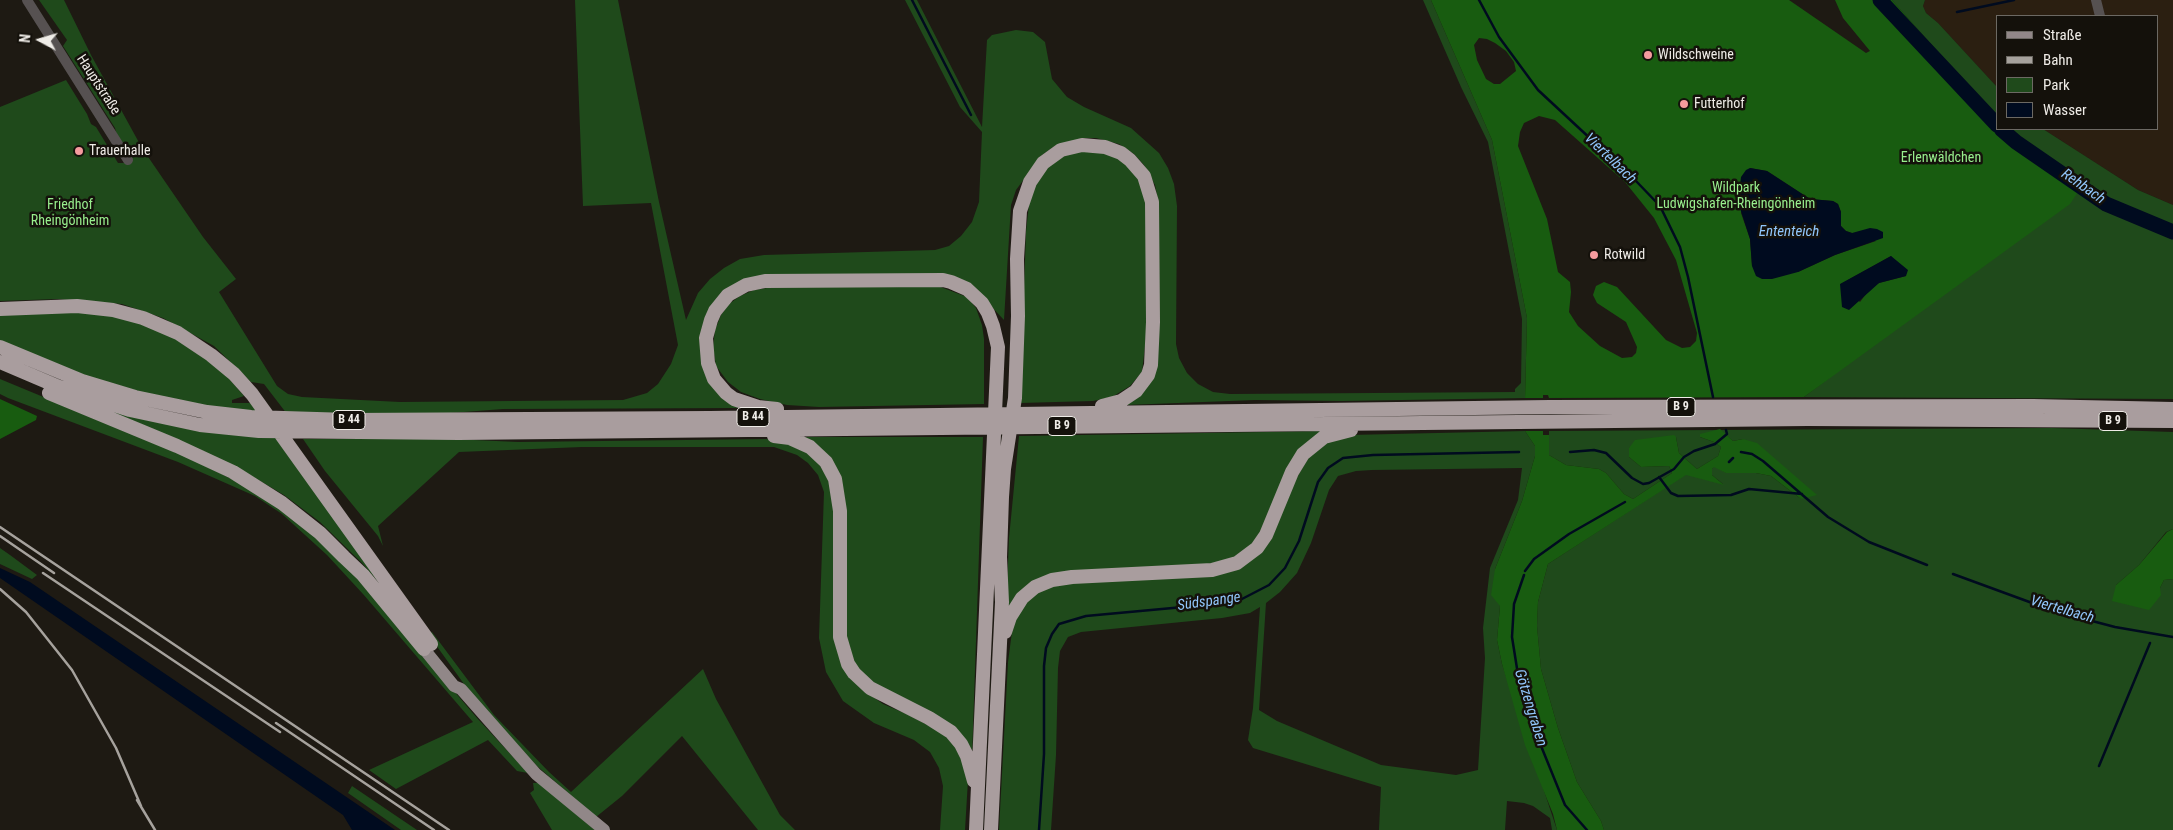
<!DOCTYPE html>
<html>
<head>
<meta charset="utf-8">
<style>
	body { margin:0 }
	#map { position:relative; width:2173px; height:830px; overflow:hidden; background:#1e1a13; font-family:"Roboto Condensed",sans-serif }
	canvas { display:block }
	.legend { position:absolute; left:1996px; top:15px; width:162px; height:115px; box-sizing:border-box; background:#14110b; border:1px solid #6c6963; margin:0; padding:6px 9px; list-style:none; font-size:15px; color:#efece7 }
	.legend li { display:flex; align-items:center; gap:10px; height:25px }
	.legend b { width:25px; border:1px solid #6c6963 }
	.north { position:absolute; left:15px; top:15px; width:50px; height:50px; -webkit-text-stroke:4px #14110b; paint-order:stroke; rotate:276deg; font-size:14px; font-weight:700; line-height:20px; text-align:center; color:#efece7 }
	.north::after { content:''; display:block; margin:auto; width:18px; height:22px; background:#efece7; clip-path:polygon(50% 0,100% 100%,50% 72%,0 100%) }
</style>
</head>
<body>
<div id="map">
<canvas width="2173" height="830"></canvas>
<ul class="legend">
<li><b style="height:6px;background:#918788"></b>Straße</li>
<li><b style="height:6px;background:#a6a29d"></b>Bahn</li>
<li><b style="height:14px;background:#1f4a1b"></b>Park</li>
<li><b style="height:14px;background:#000b1f"></b>Wasser</li>
</ul>
<div class="north">N</div>
</div>
<script>
const c = document.querySelector('canvas').getContext('2d');
c.lineJoin = 'round';
function paint(path, color) {
  c.fillStyle = color;
  c.fill(path, 'evenodd');
}
function poly(rows) {
  const path = new Path2D();
  for (const r of rows) {
    path.moveTo(r[0], r[1]);
    for (let i = 2; i < r.length; i += 2) path.lineTo(r[i], r[i + 1]);
  }
  return path;
}
function trace(path, color, width, dash) {
  c.strokeStyle = color;
  c.lineWidth = width;
  c.lineCap = dash ? 'butt' : 'round';
  c.setLineDash(dash || []);
  c.stroke(path);
}
function write(font, color, halo, rows, align = 'center') {
  c.font = font + ' "Roboto Condensed",sans-serif';
  c.lineWidth = 5;
  c.setLineDash([]);
  c.textBaseline = 'middle';
  c.strokeStyle = halo;
  c.fillStyle = color;
  for (const [text, x, y, turn = 0] of rows) {
    c.save();
    c.translate(x, y);
    c.rotate((+turn || 0) * Math.PI / 180);
    c.textAlign = isNaN(turn) ? turn : align;
    if (halo) c.strokeText(text, 0, 0);
    c.fillText(text, 0, 0);
    c.restore();
  }
}
paint(poly([
	[1925,0,2173,0,2173,205,2138,190,2043,129,2157,129,2157,16,1997,16,1997,87,1938,23,1926,13,1923,6]
]), '#2b1f11');
paint(poly([
	[39,0,64,0,91,55,142,148,203,237,236,279,219,292,277,386,288,394,302,397,400,402,623,400,647,393,658,384,671,364,678,345,651,203,583,206,575,0,618,0,659,202,686,320,698,293,710,279,724,268,740,259,764,255,935,250,949,246,961,236,972,222,979,202,982,132,960,107,905,0,917,0,982,127,987,40,992,35,1016,30,1033,32,1045,42,1052,79,1067,97,1084,107,1131,128,1159,153,1168,168,1174,184,1177,206,1176,344,1179,358,1187,373,1198,384,1213,392,1230,394,1515,392,1515,389,1521,383,1522,319,1488,142,1461,87,1423,0,1431,0,1492,140,1527,318,1525,398,1342,401,1255,400,1126,405,1144,389,1159,205,1155,185,1144,165,1134,154,1119,144,1096,138,1085,138,1055,146,1042,155,1016,190,1011,205,1004,320,974,288,947,277,729,289,703,357,741,408,503,409,438,414,287,414,264,384,251,382,214,346,163,318,122,304,57,299,0,301,0,107,66,80,87,114,91,124,96,127,118,163,124,163,115,128,63,46,67,40],
	[1892,0,1925,0,1923,6,1926,13,1938,23,1997,87,1997,119],
	[2005,129,2043,129,2138,190,2173,205,2173,399,1804,397,1829,378,2017,139],
	[1088,148,1112,154,1137,174,1147,205,1147,328,1142,372,1130,386,1112,397,1093,401,1020,403,1026,232,1029,204,1034,185,1046,168,1058,158],
	[938,286,967,297,976,308,982,325,984,339,984,404,819,407,787,405,760,399,741,392,728,382,716,366,713,347,715,330,721,315,729,304,740,296,754,290,773,287],
	[79,309,151,324,213,360,244,396,232,400,232,403,251,403,259,413,231,410,155,396,71,372,0,342,0,313],
	[0,379,181,454,264,495,332,548,477,718,528,773,517,771,488,740,396,789,369,770,473,722,363,594,327,555,282,514,255,496,178,462,8,398,0,394],
	[90,403,278,438,389,595,362,563,320,522,284,495,245,472],
	[2052,428,2173,432,2173,529,2166,532,2139,565,2116,585,2160,588,2164,580,2173,579,2173,830,1604,830,1601,821,1577,782,1558,728,1541,669,1537,626,1538,602,1548,564,1686,474,1723,484,1712,475,1712,469,1714,466,1727,473,1756,473,1771,476,1801,499,1743,439,1733,441,1727,436,1700,437,1714,442,1721,447,1718,456,1697,469,1679,453,1676,437,1629,448,1629,457,1641,467,1669,466,1672,473,1633,499,1624,494,1606,473,1599,469,1566,465,1549,455,1549,431],
	[1328,431,1296,457,1259,537,1241,554,1221,563,1058,575,1006,615,1009,538,1019,436],
	[1525,431,1535,446,1535,456,1522,501,1495,569,1500,606,1497,640,1502,664,1557,830,1552,830,1550,818,1533,806,1524,803,1507,801,1505,830,1379,830,1381,787,1253,748,1248,740,1253,708,1260,607,1250,613,1222,618,1081,632,1068,637,1060,651,1058,668,1056,755,1051,830,999,830,1008,662,1013,624,1022,606,1037,591,1054,584,1248,562,1311,453,1328,442,1349,435],
	[1522,468,1518,500,1490,568,1483,628,1485,658,1478,770,1456,775,1381,765,1277,721,1259,710,1266,603,1280,592,1297,573,1311,543,1329,490,1338,476,1356,471,1372,470],
	[800,437,983,437,972,757,967,746,871,685,858,670,846,642,844,500],
	[303,439,452,439,518,442,769,439,781,440,814,456,833,485,834,598,858,686,883,704,909,715,948,736,964,760,968,780,965,830,940,830,943,786,939,768,930,752,914,740,874,723,843,701,826,672,819,638,824,492,818,475,808,463,797,455,774,447,582,447,459,452,378,526,383,546,378,536,325,471],
	[0,548,10,555,37,575,32,579,0,564],
	[432,632,494,715,549,772,571,792,703,669,716,699,780,815,795,830,758,830,682,736,622,796,596,817,537,766,469,691,428,634],
	[533,783,539,783,595,830,552,830,530,793,534,790],
	[352,786,417,830,401,830,348,793]
]), '#1f4a1b');
paint(poly([
	[1431,0,1789,0,1866,53,1870,51,1843,18,1835,0,1892,0,1997,119,1997,129,2005,129,2017,139,2084,183,2070,204,1804,397,1549,398,1548,395,1543,395,1543,398,1525,398,1527,318,1492,140],
	[1479,38,1487,39,1495,43,1506,51,1514,62,1516,71,1500,84,1494,84,1486,79,1477,60,1474,45],
	[1539,116,1555,120,1625,182,1654,218,1676,260,1697,333,1696,341,1690,347,1682,348,1666,340,1617,287,1604,282,1596,286,1593,295,1597,303,1626,322,1637,347,1636,353,1632,357,1622,358,1600,346,1578,326,1569,312,1571,292,1570,282,1558,272,1547,219,1518,146,1520,132,1524,123],
	[1750,168,1767,171,1810,199,1833,201,1838,204,1841,212,1841,226,1846,231,1876,241,1835,255,1798,272,1752,266,1750,239,1741,213],
	[1891,256,1906,276,1879,283,1869,290,1860,302,1841,284],
	[0,399,37,416,36,420,0,439],
	[1720,429,1733,441,1743,439,1757,443,1817,495,1801,499,1771,476,1756,473,1726,473,1714,467,1712,469,1712,475,1724,485,1686,475,1548,564,1538,602,1537,626,1541,669,1558,728,1577,782,1601,821,1604,830,1557,830,1553,814,1525,745,1502,664,1497,640,1500,606,1491,595,1495,569,1522,501,1535,456,1535,446,1525,431,1543,431,1543,435,1549,435,1549,455,1566,465,1599,469,1606,473,1624,494,1633,499,1672,473,1669,466,1641,467,1629,457,1629,448,1635,440,1674,435,1676,437,1679,453,1697,469,1718,456,1721,447,1714,442,1700,437,1700,434],
	[2173,529,2173,579,2164,580,2160,588,2161,595,2149,610,2112,601,2116,585,2139,565,2167,532]
]), '#185c10');
paint(poly([
	[1750,168,1767,171,1810,199,1833,201,1838,204,1841,212,1841,226,1846,231,1852,233,1870,228,1877,229,1883,232,1883,238,1835,255,1798,272,1772,279,1762,279,1756,276,1752,266,1750,239,1738,202,1741,177,1746,170],
	[1891,256,1908,270,1906,276,1879,283,1849,310,1842,307,1840,284],
	[0,568,30,582,395,830,352,830,343,815,0,578]
]), '#000b1f');
trace(poly([
	[912,0,971,115],
	[1479,0,1499,37,1538,90,1636,181,1660,206,1680,247,1688,277,1713,397],
	[1957,12,2014,0],
	[1901,24,1907,22],
	[1570,452,1594,450,1606,453,1632,478,1643,484,1649,483,1674,469,1684,457,1694,451,1715,444,1727,434,1726,430],
	[1741,452,1752,454,1763,461,1828,517,1869,542,1927,565],
	[1729,462,1733,458],
	[1659,477,1671,493,1678,496,1731,495,1749,489,1802,494],
	[1525,571,1534,559,1569,534,1625,502],
	[1953,574,2054,611,2115,627,2173,637],
	[1524,575,1514,604,1512,637,1519,681,1537,736,1565,805,1587,830],
	[2099,766,2150,643],
	[1039,830,1044,754,1044,666,1046,648,1052,634,1059,624,1086,616,1216,604,1240,600,1269,585,1285,568,1299,541,1318,482,1328,468,1343,458,1373,455,1519,452]
]), '#000b1f', 2.5);
trace(poly([
	[1880,0,1997,125],
	[2001,129,2016,142,2106,204,2173,232]
]), '#000b1f', 15);
trace(poly([
	[27,0,128,160],
	[2096,0,2100,16]
]), '#565151', 10);
trace(poly([
	[424,649,454,686,461,689,536,774,604,830]
]), '#918788', 12);
trace(poly([
	[0,309,77,306,113,310,143,318,178,333,211,355,234,374,252,394,431,644],
	[0,347,82,381,135,397,207,412,251,417,349,420,710,418,1550,407,2033,406,2173,409],
	[0,362,59,387,130,410,200,425,259,431,459,433,1808,419,2173,421],
	[49,393,177,446,233,472,282,503,320,533,344,557,363,575,424,649],
	[777,409,758,407,734,399,726,393,714,379,708,363,706,338,711,320,715,311,728,295,746,285,765,281,943,280,951,282,967,289,982,303,988,313,993,326,998,347,976,830],
	[774,436,790,438,810,447,826,462,835,479,840,511,840,637,848,664,854,673,870,688,929,718,951,732,961,744,967,756,974,781],
	[1005,632,1010,617,1022,598,1035,587,1052,580,1072,577,1212,570,1237,563,1257,548,1266,535,1292,472,1303,454,1324,437,1351,430],
	[991,830,1002,602,1000,557,1002,497,1004,469,1015,398,1018,316,1017,259,1020,211,1030,182,1043,163,1061,150,1082,145,1105,147,1121,153,1130,160,1144,176,1152,202,1153,322,1151,365,1148,375,1136,391,1121,401,1102,406]
]), '#a99d9e', 14);
trace(poly([
	[0,527,449,830],
	[0,536,54,573],
	[43,573,280,732],
	[0,589,26,612,72,670,116,748,141,806],
	[276,723,434,830],
	[137,800,155,830]
]), '#a6a29d', 2.5);
for (const [x, y, r, color] of [
	[1648,55,5,"#f59b9e"],
	[1684,104,5,"#f59b9e"],
	[79,151,5,"#f59b9e"],
	[1594,255,5,"#f59b9e"]
]) {
  const dot = new Path2D();
  dot.arc(x, y, r, 0, 2 * Math.PI);
  c.fillStyle = color;
  c.fill(dot);
  trace(dot, '#14110b', 2);
}
for (const [x, y, w] of [
	[1681,407,28],
	[753,417,32],
	[349,420,32],
	[2113,421,28],
	[1062,426,28]
]) {
  const box = new Path2D();
  box.roundRect(x - w / 2, y - 9.5, w, 19, 4);
  c.fillStyle = '#14110b';
  c.fill(box);
  trace(box, '#efece7', 1);
}
write('bold 12px', '#efece7', null, [
	["B 9",1681,407],
	["B 44",753,417],
	["B 44",349,420],
	["B 9",2113,421],
	["B 9",1062,426]
]);
write('14px', '#efece7', '#14110b', [
	["Wildschweine",1658,55],
	["Futterhof",1694,104],
	["Trauerhalle",89,151],
	["Rotwild",1604,255]
], 'left');
write('14px', '#efece7', '#14110b', [
	["Hauptstraße",98,85,57]
]);
write('14px', '#98ef8d', '#14110b', [
	["Erlenwäldchen",1941,158],
	["Wildpark",1736,188],
	["Ludwigshafen-Rheingönheim",1736,204],
	["Friedhof",70,205],
	["Rheingönheim",70,221]
]);
write('italic 15px', '#91c6fb', '#14110b', [
	["Viertelbach",1610,159,44],
	["Rehbach",2083,187,35],
	["Ententeich",1789,232],
	["Südspange",1209,602,-8],
	["Viertelbach",2062,610,16],
	["Götzengraben",1530,708,73]
]);
</script>
</body>
</html>
